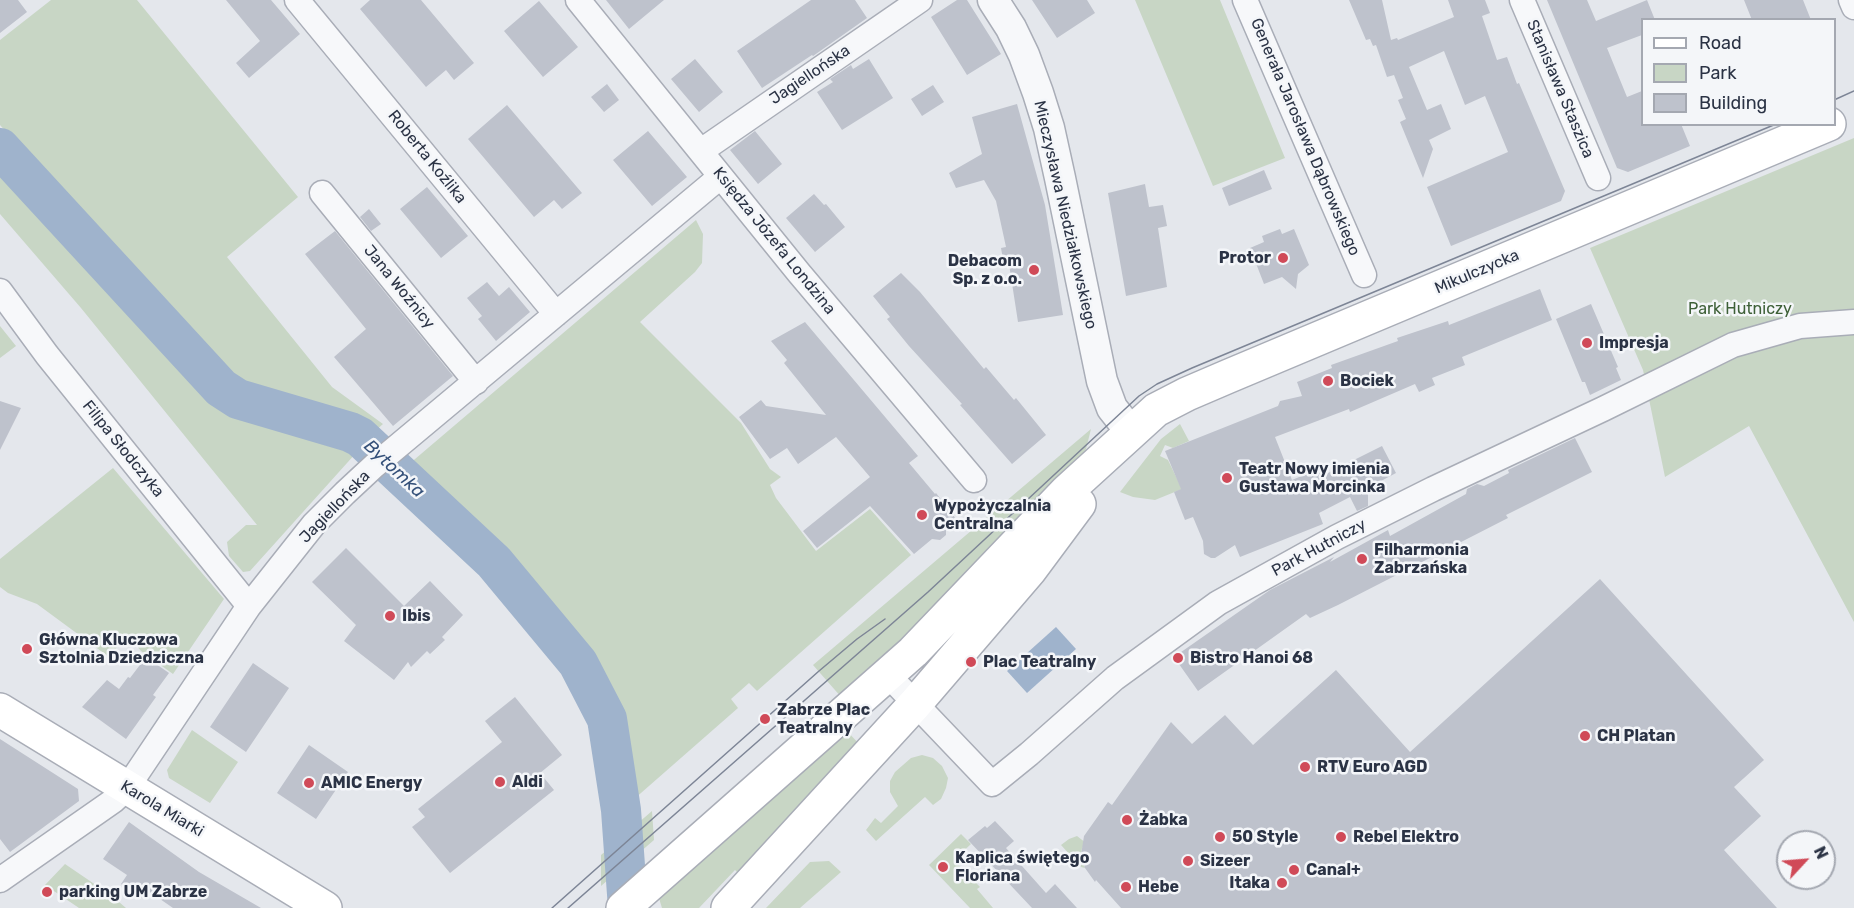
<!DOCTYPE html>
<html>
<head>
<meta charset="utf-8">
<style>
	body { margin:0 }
	#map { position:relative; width:1854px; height:908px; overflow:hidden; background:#e4e7ec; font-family:Rubik,sans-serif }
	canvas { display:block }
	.legend { position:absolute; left:1641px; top:18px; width:195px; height:108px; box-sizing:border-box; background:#f4f6f9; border:2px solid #a4a8b1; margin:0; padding:8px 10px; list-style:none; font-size:18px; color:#2b3345 }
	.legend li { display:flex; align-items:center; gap:12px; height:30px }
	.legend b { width:30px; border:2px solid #a4a8b1 }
	.north { position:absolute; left:1776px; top:830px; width:60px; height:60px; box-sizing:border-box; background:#f4f6f9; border:2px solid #a4a8b1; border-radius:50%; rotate:64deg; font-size:16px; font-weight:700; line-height:24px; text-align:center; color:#2b3345 }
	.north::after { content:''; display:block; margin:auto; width:21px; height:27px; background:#d04a58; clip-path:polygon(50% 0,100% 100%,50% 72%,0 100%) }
</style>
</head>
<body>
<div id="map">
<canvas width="1854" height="908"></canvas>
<ul class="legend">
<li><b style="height:8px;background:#fff"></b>Road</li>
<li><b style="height:16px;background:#c8d6c5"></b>Park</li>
<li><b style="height:16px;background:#bec2cc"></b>Building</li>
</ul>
<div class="north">N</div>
</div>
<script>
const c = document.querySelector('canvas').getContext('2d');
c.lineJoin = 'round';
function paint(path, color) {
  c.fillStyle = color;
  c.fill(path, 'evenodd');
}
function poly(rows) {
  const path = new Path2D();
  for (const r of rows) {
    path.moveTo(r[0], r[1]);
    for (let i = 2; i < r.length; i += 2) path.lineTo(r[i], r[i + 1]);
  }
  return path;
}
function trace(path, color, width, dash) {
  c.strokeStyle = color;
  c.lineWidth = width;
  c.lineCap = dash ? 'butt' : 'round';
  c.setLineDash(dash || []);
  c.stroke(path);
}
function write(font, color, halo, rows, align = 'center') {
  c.font = font + ' Rubik,sans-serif';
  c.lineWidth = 5;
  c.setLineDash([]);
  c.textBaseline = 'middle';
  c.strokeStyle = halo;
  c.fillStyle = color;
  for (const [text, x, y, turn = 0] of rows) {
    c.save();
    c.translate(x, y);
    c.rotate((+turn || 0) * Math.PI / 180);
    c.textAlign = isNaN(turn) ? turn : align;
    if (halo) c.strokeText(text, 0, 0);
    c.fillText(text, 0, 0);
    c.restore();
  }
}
paint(poly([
	[51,0,137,0,298,197,227,257,332,387,383,424,374,432,359,424,296,401,240,386,213,361,0,125,0,40],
	[1135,0,1220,0,1285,158,1213,186],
	[1854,138,1854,622,1749,426,1665,477,1643,370,1590,248],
	[0,165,200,386,253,415,353,448,356,453,250,571,243,572,229,556,227,542,246,525,257,525,81,308,0,214],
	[696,220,703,234,702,263,695,272,640,322,741,423,770,469,781,477,770,485,776,498,816,551,870,509,911,555,757,691,749,683,731,699,738,708,633,800,615,719,581,654,500,559,408,465],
	[0,326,16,346,0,358],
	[1180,424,1189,441,1173,448,1165,445,1160,456,1168,460,1182,489,1155,500,1133,497,1120,492,1161,439],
	[1091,429,1086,449,1080,458,924,625,842,698,813,665],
	[113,468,224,599,173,674,141,651,136,645,127,641,117,647,109,657,37,604,8,593,0,587,0,559],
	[192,730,238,762,210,803,169,778,167,770],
	[846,730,861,746,740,875,735,870,699,908,662,908,658,895],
	[922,755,933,758,942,766,948,778,946,788,941,799,933,805,925,797,876,841,866,830,875,818,881,823,898,806,890,792,890,781,895,772,911,758],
	[652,811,654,840,601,886,601,855],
	[961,834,971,844,954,860,980,887,977,889,993,908,970,908,929,865],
	[1077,836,1086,843,1082,848,1081,855,1085,868,1081,867,1061,845,1069,839],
	[829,861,841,872,800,908,766,908,810,862],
	[65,864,112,896,126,908,79,908,45,885]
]), '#c8d6c5');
paint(poly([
	[1056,627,1076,649,1027,693,1007,671]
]), '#9fb3cc');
trace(poly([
	[0,148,221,388,238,399,350,432,360,437,494,562,578,663,607,719,621,810,628,908]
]), '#9fb3cc', 40);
paint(poly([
	[0,0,18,0,27,12,0,33],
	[226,0,271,0,300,34,249,78,236,63,260,41],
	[370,0,421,0,474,63,454,80,446,70,426,87,360,9],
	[606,0,664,0,629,29],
	[811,0,855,0,867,18,813,56,812,55,762,88,737,51],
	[957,0,967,0,1001,54,967,75,931,17],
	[1032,0,1087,0,1095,13,1057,38],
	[1349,0,1382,0,1391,40,1397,38,1398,40,1454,17,1448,0,1485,0,1490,13,1482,16,1497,60,1507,57,1517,84,1519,83,1565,191,1561,201,1451,246,1427,187,1508,152,1485,96,1465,105,1444,51,1409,67,1427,110,1441,104,1451,129,1429,140,1433,149,1423,178,1400,122,1406,119,1398,100,1403,98,1394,75,1387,77,1376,45,1373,46,1370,39,1366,40],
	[1547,0,1587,0,1596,21,1647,0,1655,20,1642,20,1642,35,1607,48,1627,97,1642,91,1642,124,1681,124,1690,146,1628,172,1617,168],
	[1744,0,1803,0,1811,20,1752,20],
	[539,1,578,47,543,77,504,31],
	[695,59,723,92,699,112,671,79],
	[869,59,893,98,842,130,817,92,833,82,830,79,851,65,853,69],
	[607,84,619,100,604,112,591,97],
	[933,85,944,102,922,116,911,99],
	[1017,104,1045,205,1063,315,1018,322,1009,264,1004,265,1001,248,1006,247,996,201,984,180,956,188,949,173,982,154,972,117],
	[507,105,582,193,562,209,554,200,534,217,468,139],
	[648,131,687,177,652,206,613,160],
	[755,131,782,164,758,184,730,150],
	[1264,170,1272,189,1229,206,1222,188],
	[1145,184,1149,207,1163,205,1167,226,1158,228,1167,287,1126,296,1108,193],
	[427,187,468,236,441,258,400,209],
	[814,194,824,205,826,204,845,227,815,252,786,218],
	[369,209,381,224,371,231,360,217],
	[1280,229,1282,234,1294,229,1309,265,1298,274,1296,289,1282,277,1264,284,1250,248,1264,242,1262,236],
	[335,231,453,376,393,426,334,357,366,329,305,254],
	[901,273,920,292,984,369,986,367,1014,400,1016,398,1046,435,1012,464,960,405,962,404,909,346,887,319,890,317,873,296],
	[487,282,499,296,509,287,530,312,496,341,478,319,482,316,467,298],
	[1540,289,1552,320,1462,357,1465,365,1432,378,1435,385,1419,392,1415,384,1350,412,1349,409,1275,437,1292,480,1311,472,1328,473,1382,446,1396,473,1368,488,1368,506,1357,511,1350,497,1319,513,1323,524,1240,557,1235,545,1215,558,1211,558,1204,554,1203,541,1193,517,1185,520,1174,492,1181,489,1165,451,1278,406,1280,401,1302,396,1297,382,1332,368,1331,365,1398,341,1397,338,1448,321,1449,325],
	[1591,304,1618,367,1616,368,1621,380,1590,395,1585,382,1582,382,1556,319],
	[805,322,918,456,909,463,935,494,936,493,956,519,946,527,946,535,940,540,932,539,914,554,870,506,817,548,803,531,870,477,836,437,798,464,787,448,770,459,739,417,761,400,766,406,826,415,784,363,787,360,771,341],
	[0,401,21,408,0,450],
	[1575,438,1592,472,1506,515,1508,518,1338,605,1310,618,1306,614,1198,691,1174,657,1270,590,1334,557,1330,562,1388,530,1390,536,1466,494,1467,489,1477,484,1484,486,1509,473,1508,470],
	[346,548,404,606,430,581,463,615,442,637,445,640,430,654,427,651,411,667,408,662,394,680,344,641,356,625,312,582],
	[1600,579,1764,760,1734,787,1761,816,1724,850,1777,908,1121,908,1096,880,1095,882,1085,868,1081,855,1084,836,1108,802,1112,805,1171,722,1192,744,1225,715,1253,745,1336,670,1410,752],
	[146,657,169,673,153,695,156,697,126,739,82,707,107,680,119,689,128,677,130,678],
	[253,663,289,688,246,752,210,727],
	[515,697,562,755,540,773,554,790,450,873,412,827,425,817,418,809,502,742,485,721],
	[0,739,78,789,79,801,10,852,0,839],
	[309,745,348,772,316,819,277,793],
	[995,821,1014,841,1006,848,1046,893,1055,884,1077,908,1032,908,968,840,985,826,987,828],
	[129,822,199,872,261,908,173,908,147,890,141,898,121,884,127,875,103,859]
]), '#bec2cc');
const minor = poly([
	[297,0,556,314],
	[578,0,799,273,974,480],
	[1245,0,1364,275],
	[1522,0,1598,178],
	[1851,0,1854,7],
	[701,151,920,0],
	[322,193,476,382],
	[0,291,47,355,249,606],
	[888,675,992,784,1029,754,1115,678,1218,603,1337,537,1433,489,1603,409,1733,345,1800,326,1854,322],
	[0,880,113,801,127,788,249,606,314,524,345,493,374,466,720,177]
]);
const tertiary = poly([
	[993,0,1011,28,1024,55,1038,93,1049,128,1060,178,1102,381,1112,408,1131,432]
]);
const secondary = poly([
	[0,710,325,908],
	[623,908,913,652,1067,491,1156,410,1187,394,1229,376,1829,124],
	[728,908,915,704,1030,570,1079,504]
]);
trace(minor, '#a9adb7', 27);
trace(tertiary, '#a9adb7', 33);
trace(secondary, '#a9adb7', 36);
trace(minor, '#f7f8fa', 24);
trace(tertiary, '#f7f8fa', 30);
trace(secondary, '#fff', 33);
trace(poly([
	[1834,100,1854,91],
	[552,908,819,671,857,639,885,619],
	[568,908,928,592,1139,396,1157,384,1192,368,1776,124]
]), '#7d8596', 1.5);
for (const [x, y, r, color] of [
	[1283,258,6,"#d04a58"],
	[1034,270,6,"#d04a58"],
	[1587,343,6,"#d04a58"],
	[1328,381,6,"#d04a58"],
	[1227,478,6,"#d04a58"],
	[922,515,6,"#d04a58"],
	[1362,559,6,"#d04a58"],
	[390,616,6,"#d04a58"],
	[27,649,6,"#d04a58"],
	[1178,658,6,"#d04a58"],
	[971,662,6,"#d04a58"],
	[765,719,6,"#d04a58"],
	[1585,736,6,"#d04a58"],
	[1305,767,6,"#d04a58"],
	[500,782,6,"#d04a58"],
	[309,783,6,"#d04a58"],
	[1127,820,6,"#d04a58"],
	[1220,837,6,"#d04a58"],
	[1341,837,6,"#d04a58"],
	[1188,861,6,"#d04a58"],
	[943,867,6,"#d04a58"],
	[1294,870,6,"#d04a58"],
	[1282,883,6,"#d04a58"],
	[1126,887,6,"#d04a58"],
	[47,892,6,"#d04a58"]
]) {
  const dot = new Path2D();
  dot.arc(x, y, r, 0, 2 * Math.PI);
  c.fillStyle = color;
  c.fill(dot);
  trace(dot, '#f4f6f9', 2);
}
write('16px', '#2b3345', '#f4f6f9', [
	["Jagiellońska",810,75,-34],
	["Stanisława Staszica",1560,89,67],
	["Generała Jarosława Dąbrowskiego",1305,137,67],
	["Roberta Koźlika",427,157,51],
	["Mieczysława Niedziałkowskiego",1065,215,77],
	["Księdza Józefa Londzina",774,241,51],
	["Mikulczycka",1477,272,-23],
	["Jana Woźnicy",399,287,51],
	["Filipa Słodczyka",123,449,51],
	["Jagiellońska",335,507,-46],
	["Park Hutniczy",1319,548,-28],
	["Karola Miarki",162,809,31]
]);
write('bold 16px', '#2b3345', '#f4f6f9', [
	["Protor",1271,258,"right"],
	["Debacom",1022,261,"right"],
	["Sp. z o.o.",1022,279,"right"],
	["Impresja",1599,343],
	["Bociek",1340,381],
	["Teatr Nowy imienia",1239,469],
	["Gustawa Morcinka",1239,487],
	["Wypożyczalnia",934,506],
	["Centralna",934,524],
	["Filharmonia",1374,550],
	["Zabrzańska",1374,568],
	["Ibis",402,616],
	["Główna Kluczowa",39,640],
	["Sztolnia Dziedziczna",39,658],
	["Bistro Hanoi 68",1190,658],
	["Plac Teatralny",983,662],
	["Zabrze Plac",777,710],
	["Teatralny",777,728],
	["CH Platan",1597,736],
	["RTV Euro AGD",1317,767],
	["Aldi",512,782],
	["AMIC Energy",321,783],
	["Żabka",1139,820],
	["50 Style",1232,837],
	["Rebel Elektro",1353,837],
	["Kaplica świętego",955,858],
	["Floriana",955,876],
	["Sizeer",1200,861],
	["Canal+",1306,870],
	["Itaka",1270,883,"right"],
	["Hebe",1138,887],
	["parking UM Zabrze",59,892]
], 'left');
write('16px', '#3e6038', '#f4f6f9', [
	["Park Hutniczy",1740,309]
]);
write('italic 18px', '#345079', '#f4f6f9', [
	["Bytomka",394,469,43]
]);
</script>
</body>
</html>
